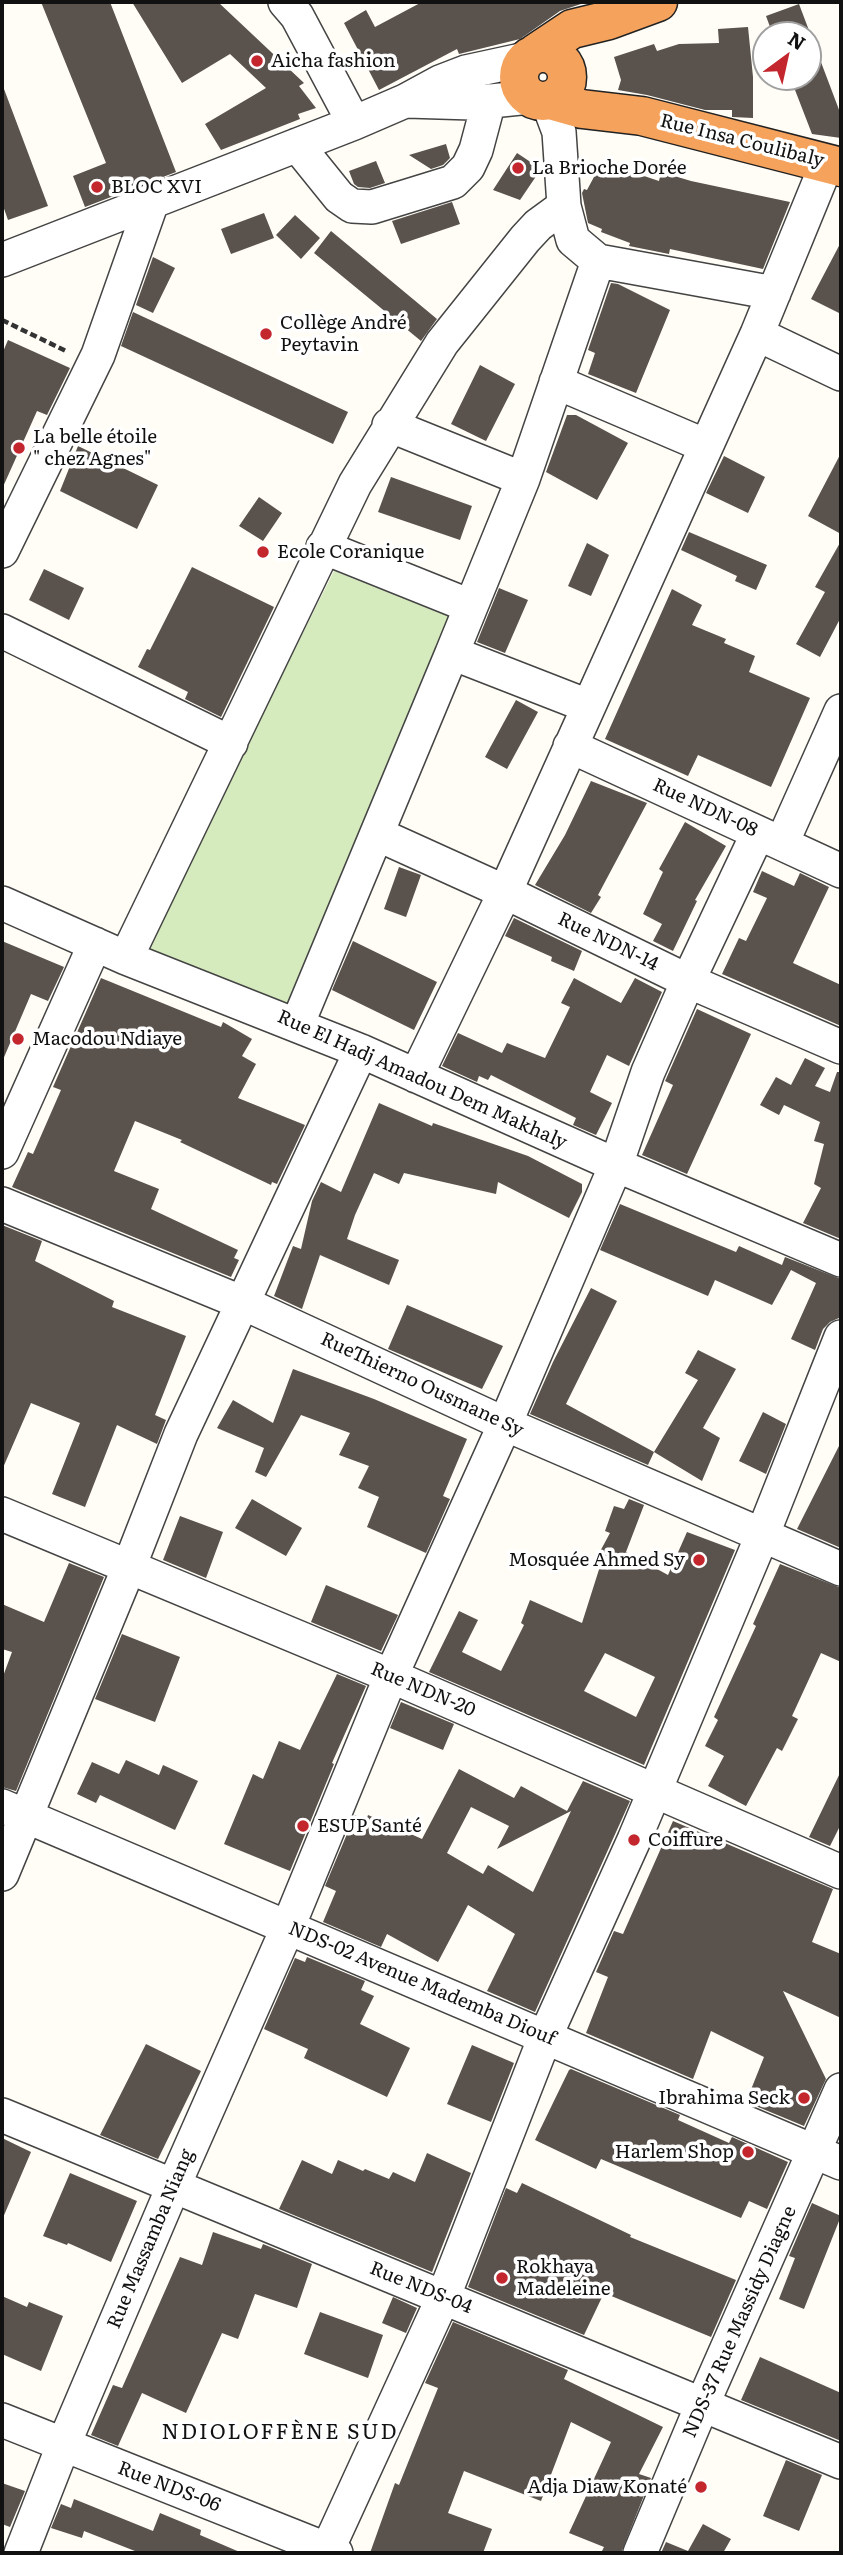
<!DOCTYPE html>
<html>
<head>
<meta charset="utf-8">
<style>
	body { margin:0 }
	#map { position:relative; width:843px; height:2555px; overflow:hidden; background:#fffdf5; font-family:Literata,serif }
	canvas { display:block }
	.frame { position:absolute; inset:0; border:4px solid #111; pointer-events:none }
	.north { position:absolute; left:752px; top:21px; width:70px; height:70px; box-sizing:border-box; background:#fff; border:2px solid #a0a0a0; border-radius:50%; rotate:33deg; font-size:19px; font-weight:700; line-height:28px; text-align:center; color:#111 }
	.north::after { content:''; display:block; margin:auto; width:24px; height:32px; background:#c4262e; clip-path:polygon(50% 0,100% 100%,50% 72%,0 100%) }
</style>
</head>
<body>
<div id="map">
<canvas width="843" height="2555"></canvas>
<div class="frame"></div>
<div class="north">N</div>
</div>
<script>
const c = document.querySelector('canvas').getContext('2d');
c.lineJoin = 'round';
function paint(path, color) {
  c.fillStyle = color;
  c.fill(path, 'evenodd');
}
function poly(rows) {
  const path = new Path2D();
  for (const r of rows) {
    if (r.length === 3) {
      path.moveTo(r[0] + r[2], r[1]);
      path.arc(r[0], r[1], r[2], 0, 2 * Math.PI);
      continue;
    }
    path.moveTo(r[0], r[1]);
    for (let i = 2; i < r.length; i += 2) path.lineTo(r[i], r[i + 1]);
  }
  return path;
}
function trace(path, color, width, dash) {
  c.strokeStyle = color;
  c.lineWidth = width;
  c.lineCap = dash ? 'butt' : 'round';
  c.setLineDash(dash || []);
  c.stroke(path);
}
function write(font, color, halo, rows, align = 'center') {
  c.font = font + ' Literata,serif';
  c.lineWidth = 7;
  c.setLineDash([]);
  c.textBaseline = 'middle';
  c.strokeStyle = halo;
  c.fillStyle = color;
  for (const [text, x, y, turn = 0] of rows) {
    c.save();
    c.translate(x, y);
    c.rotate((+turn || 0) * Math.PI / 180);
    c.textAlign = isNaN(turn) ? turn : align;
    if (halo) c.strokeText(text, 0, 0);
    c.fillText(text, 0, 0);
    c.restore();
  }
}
paint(poly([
	[334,571,453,618,285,1016,140,958]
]), '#d5ebbd');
paint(poly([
	[41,2,110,2,176,172,85,207,73,176,106,163],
	[132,2,218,2,304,83,299,86,316,108,298,114,300,119,221,150,205,124,266,88,230,54,182,83],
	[422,2,587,2,560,11,520,39,459,54,457,49,379,90,344,23,366,10,375,27],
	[799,4,841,115,841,138,812,134,790,77,808,77,808,35,773,35,766,16],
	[748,27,753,77,753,118,732,117,732,110,705,110,647,95,618,90,621,80,614,57,654,44,657,51,679,44,719,43,718,29],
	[2,89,4,89,48,206,8,220,2,203],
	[446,144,450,158,443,165,431,169,409,155],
	[517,153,541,169,520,200,493,190],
	[376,161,385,183,370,188,358,187,354,184,349,171],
	[602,162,659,181,661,172,691,181,790,202,763,269,670,249,669,254,629,246,630,243,601,232,602,229,588,223,582,193,584,189,587,190],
	[452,202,460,224,401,244,392,221],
	[264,213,274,238,231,254,221,229],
	[295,215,320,238,301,259,276,235],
	[331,231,437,319,421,341,314,253],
	[841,242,841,314,811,299],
	[153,257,175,268,153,313,136,305],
	[611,283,618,284,670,310,636,393,588,374,595,353,588,350],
	[133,312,348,412,333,444,121,346],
	[8,340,70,368,47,415,37,411,2,489,2,354],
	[480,365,515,384,486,441,451,424],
	[567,415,576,415,628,443,597,500,546,472],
	[78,446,158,485,137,529,60,491],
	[841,453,841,534,808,516],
	[724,456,765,477,748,513,706,493],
	[391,477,472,506,460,540,378,512],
	[259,497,282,513,263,541,239,526],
	[689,532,767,565,756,590,735,581,737,576,681,550],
	[841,541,841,617,820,657,796,644,825,592,815,587],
	[587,543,609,555,591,596,568,586],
	[192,567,274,607,221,717,185,699,188,692,138,667,147,649,150,650],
	[44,569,84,588,69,620,29,600],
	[499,588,528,600,505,653,477,642],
	[672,589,702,605,692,625,726,639,724,643,755,656,749,672,810,698,771,787,698,755,688,776,605,739],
	[516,700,538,712,507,769,485,757],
	[591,781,647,803,598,895,601,897,591,913,535,885,565,835],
	[685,822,726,846,695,900,697,901,673,951,653,941,662,924,643,914,663,872,659,869],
	[399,867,421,875,406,917,384,909],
	[762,871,794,886,800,873,829,887,793,963,841,985,841,1026,722,974,739,938,746,941,767,898,753,892],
	[514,918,582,951,574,971,551,961,552,957,505,936],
	[2,941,64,967,48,1001,31,994,2,1062],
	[353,941,437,982,414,1030,332,990],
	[101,978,221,1027,223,1022,252,1039,242,1056,256,1064,238,1098,305,1125,277,1184,272,1182,271,1185,180,1142,182,1140,135,1121,114,1171,159,1189,151,1209,238,1250,234,1258,239,1260,231,1277,12,1187,28,1152,33,1154,61,1090,53,1087],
	[574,978,621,1003,635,978,662,992,629,1066,607,1055,590,1092,612,1103,596,1135,573,1125,576,1118,491,1075,488,1080,479,1076,477,1082,442,1066,458,1033,502,1053,507,1043,545,1058,570,1007,561,1003],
	[697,1009,751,1034,687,1174,642,1155,673,1085,665,1081,666,1079],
	[805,1058,825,1068,815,1086,830,1092,837,1072,841,1072,841,1239,803,1223,821,1188,814,1184,824,1144,814,1141,820,1122,784,1105,779,1115,760,1105,776,1077,791,1085],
	[379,1103,432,1126,433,1123,528,1156,582,1184,582,1192,569,1218,498,1182,496,1194,404,1173,399,1184,374,1173,355,1215,347,1239,399,1260,389,1285,320,1255,302,1309,274,1296,293,1246,301,1249,312,1201,321,1182,341,1192],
	[620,1204,736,1252,739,1246,782,1265,785,1257,841,1279,841,1312,839,1318,830,1322,823,1329,815,1350,791,1339,816,1283,791,1270,772,1305,715,1280,708,1296,600,1250],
	[2,1225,42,1241,35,1261,114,1301,112,1307,186,1336,155,1415,166,1420,157,1444,117,1425,85,1507,52,1494,80,1423,31,1403,2,1470],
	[591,1288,617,1301,566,1404,654,1452,648,1465,530,1414,553,1362],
	[407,1305,503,1346,482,1389,388,1349],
	[698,1350,736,1369,703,1428,720,1438,702,1481,654,1452,698,1380,685,1373],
	[293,1369,374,1399,467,1439,443,1496,450,1499,426,1553,367,1527,379,1497,358,1488,369,1466,339,1455,350,1433,301,1415,266,1477,255,1472,264,1448,217,1428,233,1400,273,1423],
	[763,1412,786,1424,766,1474,739,1461],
	[841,1442,841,1548,797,1529],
	[252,1499,302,1528,286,1556,235,1528],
	[629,1499,644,1505,626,1552,668,1575,687,1532,735,1550,644,1765,429,1672,459,1611,478,1620,462,1652,501,1671,524,1625,521,1623,530,1600,582,1623,602,1560,597,1557,610,1533,605,1531,614,1506,624,1509],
	[605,1653,655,1677,636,1717,584,1691],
	[180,1516,223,1532,206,1578,163,1560],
	[69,1563,104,1577,16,1791,2,1787,2,1679,12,1652,2,1649,2,1604,44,1622],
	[780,1564,841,1588,841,1662,821,1653,792,1716,798,1719,782,1751,777,1748,746,1806,708,1786,724,1756,705,1746,718,1720,714,1717,756,1626,753,1624],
	[326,1585,398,1615,381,1651,311,1622],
	[122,1634,180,1657,155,1722,95,1699],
	[337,1674,366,1686,332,1763,334,1764,290,1871,224,1844,253,1774,263,1779,279,1741,300,1750],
	[401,1702,454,1724,443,1750,390,1728],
	[126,1760,159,1775,163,1765,198,1781,175,1830,100,1795,96,1803,77,1794,92,1762,119,1774],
	[459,1769,514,1798,521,1786,567,1811,583,1781,630,1801,535,2012,487,1991,515,1934,468,1905,438,1962,387,1934,381,1947,323,1922,336,1891,325,1886,355,1815,366,1821,368,1815,422,1839],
	[471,1807,509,1826,497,1849,571,1811,533,1892,488,1865,483,1874,447,1853],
	[841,1771,841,1824,830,1846,809,1837],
	[673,1821,833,1889,812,1942,841,1954,841,2018,783,1991,826,2079,804,2126,746,2102,764,2057,711,2031,693,2079,586,2033,608,1977,596,1972,614,1931,623,1934],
	[307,1957,365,1981,361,1990,374,1996,360,2024,410,2048,387,2097,304,2058,308,2049,264,2029,295,1958,305,1962],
	[146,2044,201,2071,158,2159,100,2135],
	[472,2045,514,2063,491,2122,447,2104],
	[571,2069,680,2115,678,2120,729,2143,732,2137,788,2162,767,2209,749,2201,741,2218,601,2159,596,2169,535,2140,569,2070],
	[2,2138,31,2152,2,2220],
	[427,2153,471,2173,432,2272,279,2209,302,2160,332,2174,338,2160,363,2171,365,2169,389,2179,393,2172,415,2182],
	[70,2173,137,2201,111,2262,68,2243,67,2245,43,2236],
	[522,2183,631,2235,630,2237,736,2280,711,2337,604,2293,584,2335,468,2287,506,2188,517,2193],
	[812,2203,841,2216,804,2309,779,2299,795,2258,789,2256],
	[213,2232,261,2249,263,2244,312,2264,297,2308,255,2294,238,2339,222,2333,186,2413,142,2393,118,2446,91,2435,113,2385,122,2388,180,2257,202,2265],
	[2,2296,27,2307,29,2302,63,2316,41,2371,2,2354],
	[393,2297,417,2308,406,2333,382,2323],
	[320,2312,383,2335,368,2378,304,2354],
	[453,2322,568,2370,564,2379,663,2427,639,2474,651,2478,621,2553,601,2553,604,2547,569,2533,611,2442,571,2422,541,2501,464,2471,448,2513,492,2529,483,2553,370,2553,395,2483,399,2485,438,2388,425,2383],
	[760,2357,841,2393,841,2441,741,2400],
	[786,2460,822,2475,799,2531,763,2516],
	[2,2483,25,2491,10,2527,2,2524],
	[74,2499,153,2531,160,2513,201,2530,200,2535,242,2553,140,2553,84,2531,82,2538,51,2528,61,2504,71,2508],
	[703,2524,731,2539,723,2553,661,2553,666,2542,688,2551]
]), '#5a524d');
const minor = poly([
	[285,2,297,16,354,123],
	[407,101,472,103,530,97],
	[297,145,339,197,352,206,372,207,453,182,468,167,476,150,489,101],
	[564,206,573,240,598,261],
	[2,260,354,123,405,101,440,82,466,72,526,59],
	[757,334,841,374],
	[556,382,706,446],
	[389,425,523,479],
	[323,547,470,606],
	[2,551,98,355,153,199],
	[2,631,231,743],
	[588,706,452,653,523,479,598,261,774,293],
	[570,746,841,871],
	[377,834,505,892,688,981,841,1047],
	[782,843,841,711],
	[2,903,126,958,361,1051,616,1165,841,1260],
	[126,958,355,484,442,343,525,239,538,225,564,206,559,132,547,100],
	[297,1025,452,653],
	[416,1076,505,892,757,334,827,163],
	[2,1152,95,944],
	[2,1204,243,1303,505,1424,841,1569],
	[2,1514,391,1676,841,1872],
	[2,1806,841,2163],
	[2,1874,129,1567,181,1434,361,1051],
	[2,2115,841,2462],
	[2,2420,336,2553],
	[21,2553,63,2446,174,2185,288,1927,391,1676,505,1424,616,1165,648,1072,688,981,758,833],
	[326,2553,443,2298,545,2037,634,1840,762,1536,841,1337],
	[640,2553,703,2403,841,2090]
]);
const highway = poly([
	[536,53,572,29,609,20,658,2],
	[543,77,24],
	[550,100,582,109,642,116,841,167]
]);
trace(minor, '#444', 36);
trace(highway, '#222', 41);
trace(poly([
	[2,320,66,351]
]), '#333', 4.5, [7, 3.5]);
trace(minor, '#fff', 33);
trace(highway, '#f5a25d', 38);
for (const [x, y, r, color] of [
	[257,61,7,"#c4262e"],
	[518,168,7,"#c4262e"],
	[97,187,7,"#c4262e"],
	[266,334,7,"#c4262e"],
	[19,448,7,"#c4262e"],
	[263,552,7,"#c4262e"],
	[18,1039,7,"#c4262e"],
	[699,1560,7,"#c4262e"],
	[303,1826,7,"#c4262e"],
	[634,1840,7,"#c4262e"],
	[804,2098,7,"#c4262e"],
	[748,2152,7,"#c4262e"],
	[502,2278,7,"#c4262e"],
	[701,2487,7,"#c4262e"]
]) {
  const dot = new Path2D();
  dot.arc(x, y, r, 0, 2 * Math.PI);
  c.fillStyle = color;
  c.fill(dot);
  trace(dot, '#fff', 2.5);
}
write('19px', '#111', '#fff', [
	["Aicha fashion",271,61],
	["La Brioche Dorée",532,168],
	["BLOC XVI",111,187],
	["Collège André",280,323],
	["Peytavin",280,345],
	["La belle étoile",33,437],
	["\" chez Agnes\"",33,459],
	["Ecole Coranique",277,552],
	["Macodou Ndiaye",32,1039],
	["Mosquée Ahmed Sy",685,1560,"right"],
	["ESUP Santé",317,1826],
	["Coiffure",648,1840],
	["Ibrahima Seck",790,2098,"right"],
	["Harlem Shop",734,2152,"right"],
	["Rokhaya",516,2267],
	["Madeleine",516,2289],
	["Adja Diaw Konaté",687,2487,"right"]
], 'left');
write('19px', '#111', '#fff', [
	["Rue Insa Coulibaly",742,141,14],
	["Rue NDN-08",705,808,25],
	["Rue NDN-14",608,942,26],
	["Rue El Hadj Amadou Dem Makhaly",422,1080,24],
	["RueThierno Ousmane Sy",422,1385,25],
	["Rue NDN-20",423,1690,23],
	["NDS-02 Avenue Mademba Diouf",422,1984,23],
	["Rue Massamba Niang",151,2239,-67],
	["Rue NDS-04",421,2288,22],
	["NDS-37 Rue Massidy Diagne",740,2322,-66],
	["Rue NDS-06",169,2487,21]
]);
c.letterSpacing = '2px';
write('21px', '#111', '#fff', [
	["NDIOLOFFÈNE SUD",280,2433]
]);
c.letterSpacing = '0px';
</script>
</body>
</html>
